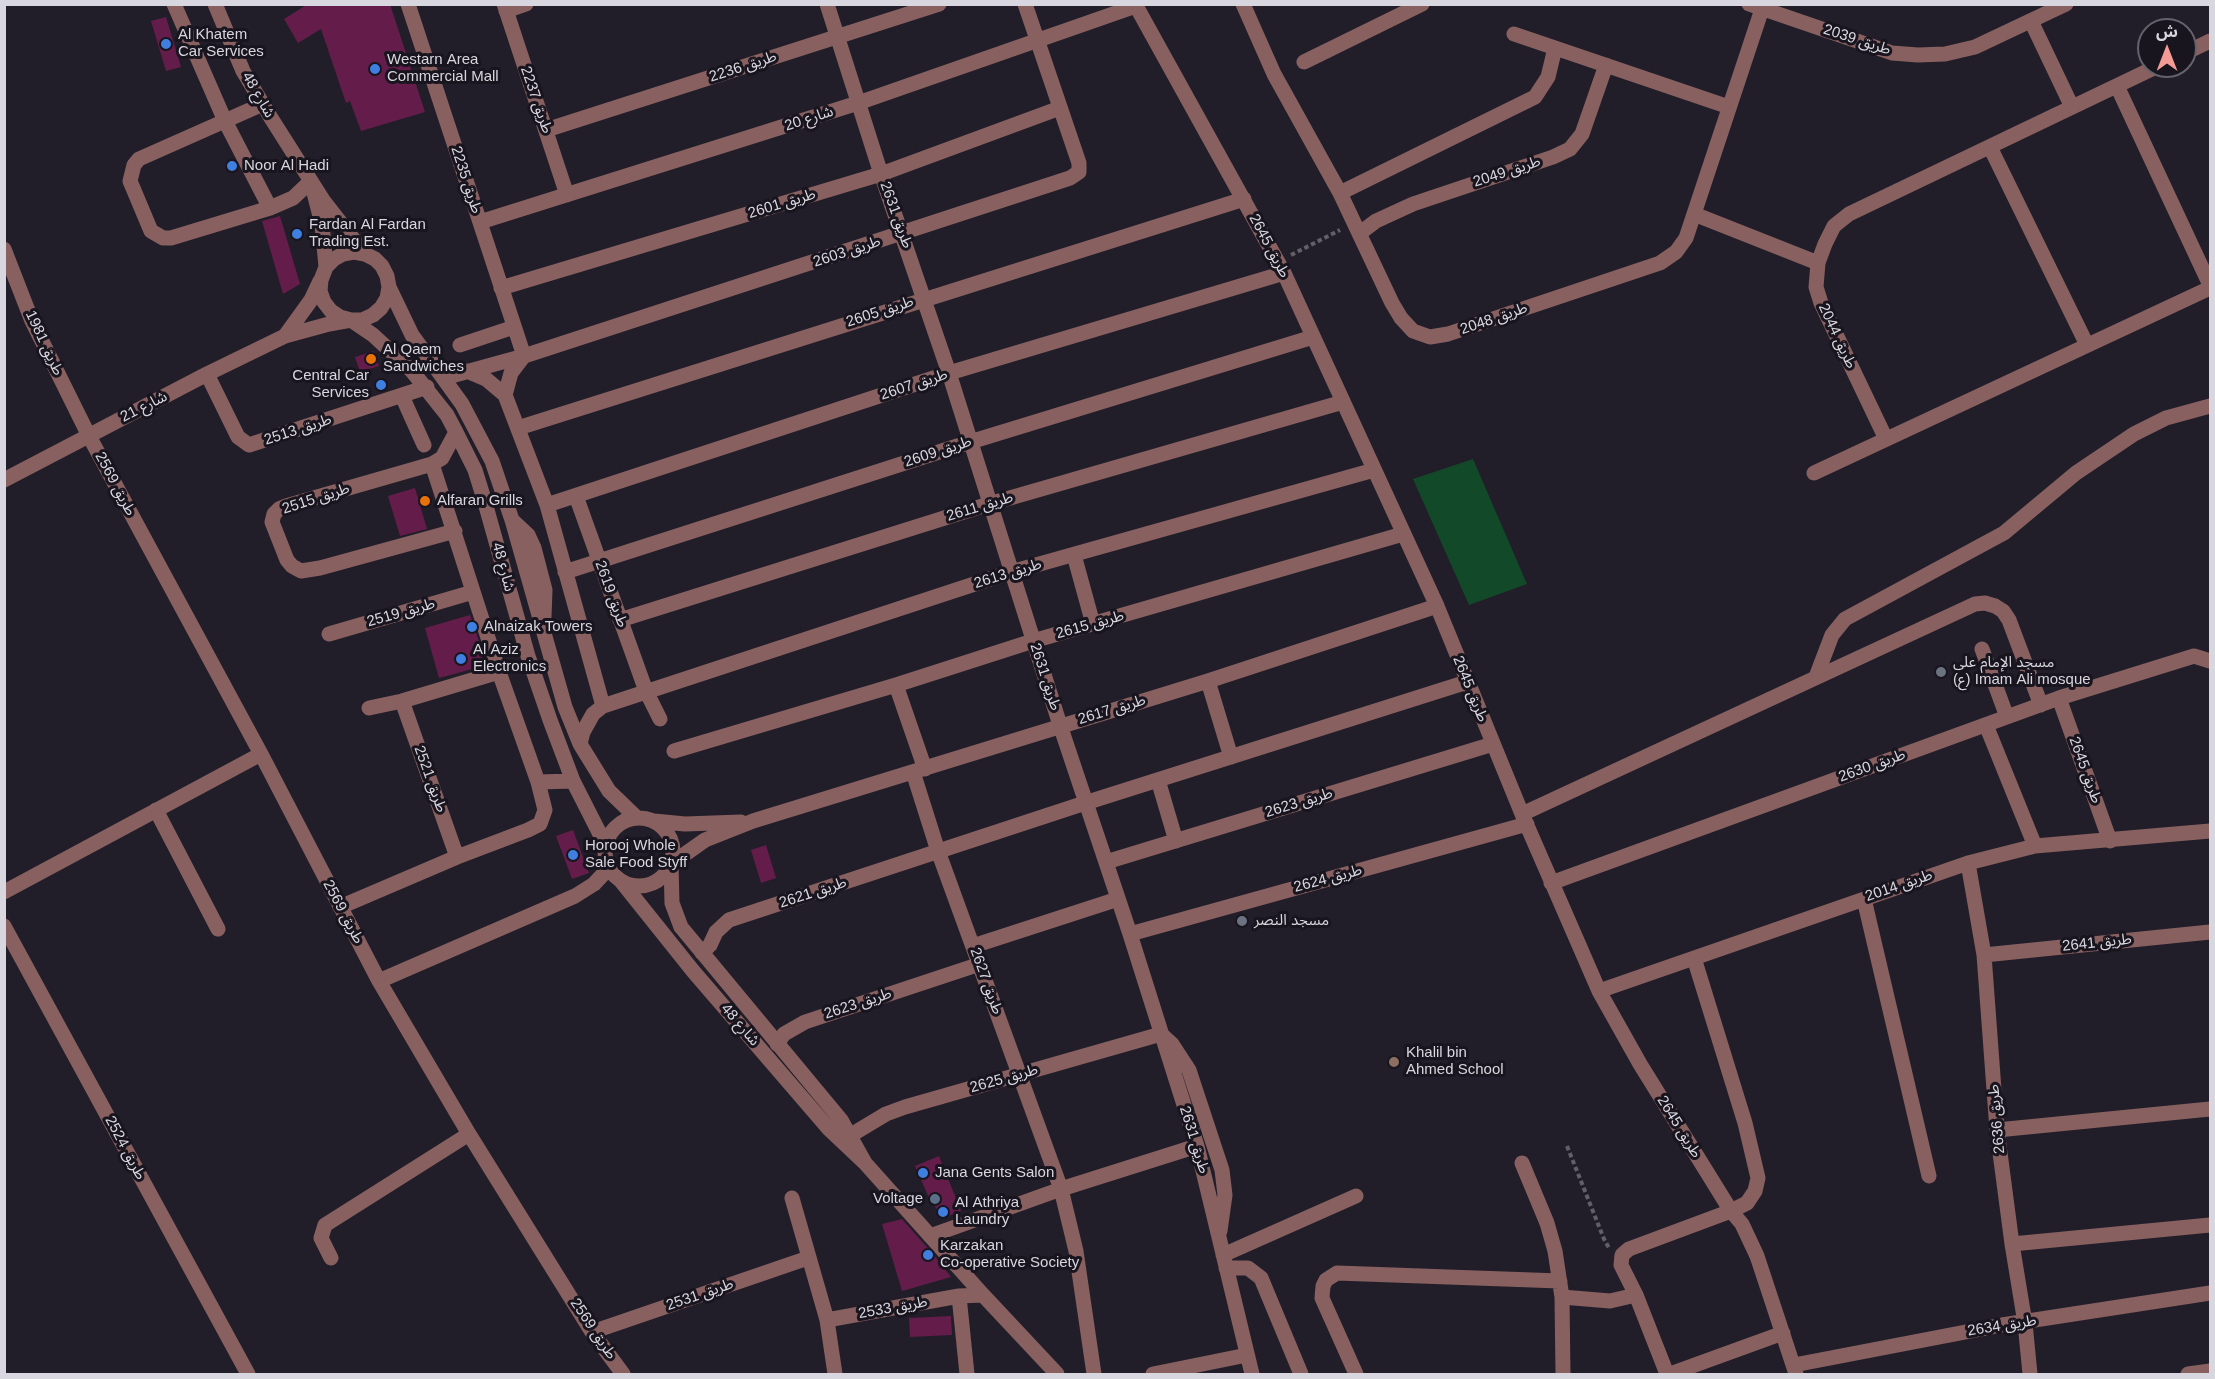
<!DOCTYPE html>
<html>
<head>
<meta charset="utf-8">
<style>
	body { margin:0 }
	#map { position:relative; width:2215px; height:1379px; overflow:hidden; background:#211e29; font-family:Helvetica,"Noto Sans Arabic",sans-serif }
	canvas { display:block }
	.frame { position:absolute; inset:0; border:6px solid #d8d6de; pointer-events:none }
	.north { position:absolute; left:2137px; top:18px; width:60px; height:60px; box-sizing:border-box; background:#18151f; border:2px solid #65626b; border-radius:50%; rotate:0deg; font-size:16px; font-weight:700; line-height:24px; text-align:center; color:#d8d6de }
	.north::after { content:''; display:block; margin:auto; width:21px; height:27px; background:#f59b96; clip-path:polygon(50% 0,100% 100%,50% 72%,0 100%) }
</style>
</head>
<body>
<div id="map">
<canvas width="2215" height="1379"></canvas>
<div class="frame"></div>
<div class="north">ش</div>
</div>
<script>
const c = document.querySelector('canvas').getContext('2d');
c.lineJoin = 'round';
function paint(path, color) {
  c.fillStyle = color;
  c.fill(path, 'evenodd');
}
function poly(rows) {
  const path = new Path2D();
  for (const r of rows) {
    if (r.length === 3) {
      path.moveTo(r[0] + r[2], r[1]);
      path.arc(r[0], r[1], r[2], 0, 2 * Math.PI);
      continue;
    }
    path.moveTo(r[0], r[1]);
    for (let i = 2; i < r.length; i += 2) path.lineTo(r[i], r[i + 1]);
  }
  return path;
}
function trace(path, color, width, dash) {
  c.strokeStyle = color;
  c.lineWidth = width;
  c.lineCap = dash ? 'butt' : 'round';
  c.setLineDash(dash || []);
  c.stroke(path);
}
function write(font, color, halo, rows, align = 'center') {
  c.font = font + ' Helvetica,"Noto Sans Arabic",sans-serif';
  c.lineWidth = 6;
  c.setLineDash([]);
  c.textBaseline = 'middle';
  c.strokeStyle = halo;
  c.fillStyle = color;
  for (const [text, x, y, turn = 0] of rows) {
    c.save();
    c.translate(x, y);
    c.rotate((+turn || 0) * Math.PI / 180);
    c.textAlign = isNaN(turn) ? turn : align;
    if (halo) c.strokeText(text, 0, 0);
    c.fillText(text, 0, 0);
    c.restore();
  }
}
paint(poly([
	[1473,459,1527,584,1469,605,1413,479]
]), '#124929');
paint(poly([
	[308,4,390,4,425,112,361,131,350,101,346,103,321,29,298,43,284,19],
	[166,17,181,67,166,71,151,21],
	[280,216,300,284,283,294,262,221],
	[374,351,379,366,360,372,355,357],
	[415,488,427,529,400,536,388,496],
	[470,615,487,665,439,678,425,628],
	[573,830,589,873,572,879,556,836],
	[766,845,776,878,761,883,751,850],
	[939,1156,961,1211,943,1218,929,1198,915,1166],
	[902,1219,933,1254,951,1277,902,1291,882,1224],
	[951,1316,952,1335,910,1337,909,1318]
]), '#641d4a');
trace(poly([
	[1291,255,1340,230],
	[1567,1146,1604,1239,1609,1248]
]), '#625f69', 4, [4.5, 3]);
trace(poly([
	[174,4,225,121,270,208],
	[215,4,243,71,271,118,323,200,365,254],
	[408,4,524,356],
	[504,4,567,195],
	[827,4,881,174,949,373,1060,725,1130,934,1197,1146,1252,1374],
	[1135,4,1284,273,1437,606,1522,814,1599,991,1640,1064,1731,1211,1742,1224,1757,1256,1796,1374],
	[1243,4,1274,74,1340,193,1392,303,1401,318,1413,331,1430,337,1448,334,1660,263,1676,252,1686,238,1762,9],
	[1749,4,1892,53,1918,55,1945,54,1975,47,2066,4],
	[506,11,526,4],
	[2031,21,2072,107],
	[1514,34,1729,107],
	[2185,53,2210,41],
	[1304,62,1422,4],
	[2117,86,2210,285],
	[263,104,139,159,134,165,130,181,151,231,163,238,171,238,270,208,293,198,311,181],
	[546,130,939,4],
	[1990,147,2087,345],
	[314,193,322,224,326,267],
	[1340,193,1535,97,1548,77,1555,48],
	[1694,214,1818,263],
	[480,222,858,103,1136,6],
	[1360,233,1376,221,1413,204,1553,157,1570,149,1582,134,1606,65],
	[4,249,32,321,89,436,261,754,379,981,469,1134,592,1332,623,1374],
	[389,287,412,335,462,404,492,461,512,520,565,707,580,744,609,791,637,818],
	[501,288,881,174,1060,108],
	[285,336,311,300,320,281],
	[460,345,514,327],
	[467,371,486,379,505,395,547,505,603,706],
	[207,374,238,437,249,445,427,387],
	[444,378,524,356,1070,178,1079,172,1079,163,1025,4],
	[505,395,511,373,524,356],
	[402,396,424,445],
	[518,428,1244,199],
	[1886,439,1821,303,1816,287,1818,263,1825,244,1834,226,1849,214,2158,66],
	[1814,473,2210,288],
	[4,480,207,374,285,336,329,324,351,320,362,320,373,315,381,308,387,298,389,287,387,276,382,266,375,259,365,254,354,252,343,254,334,259,326,267,321,280,320,291,324,302,331,311,340,317,351,320,373,335,412,371,447,415,456,432,475,470,484,499,528,656,550,720,573,781,606,846],
	[576,496,646,691,660,719],
	[547,505,949,373,1284,273],
	[512,520,528,535,534,548,545,590,544,617],
	[455,531,320,568,301,571,292,566,287,560,272,522,274,514,279,509,286,506,432,464,442,458,456,432],
	[1074,555,1093,624],
	[565,572,970,442,1313,337],
	[620,620,989,504,1343,402],
	[329,634,473,592],
	[1982,649,2007,717],
	[1816,677,1832,635,1845,619,2004,533,2076,473,2134,434,2166,418,2210,406],
	[1208,681,1231,757],
	[896,685,925,769],
	[2059,698,2110,841],
	[402,701,457,857],
	[369,708,402,701,499,672],
	[1986,725,2035,846],
	[580,744,583,732,593,714,603,706,1011,572,1374,470],
	[674,751,896,685,1033,641,1403,534],
	[913,772,938,851,1061,1189,1076,1251,1094,1374],
	[1158,780,1176,841],
	[538,782,573,781],
	[156,810,218,929],
	[1522,814,1975,604,1985,603,1995,606,2003,611,2009,620,2041,705],
	[639,852,34],
	[654,821,685,824,741,822],
	[1106,862,1493,744],
	[1968,863,1984,955,1997,1130,2012,1244,2025,1323,2030,1374],
	[621,881,693,971,829,1129,865,1163,983,1295,1057,1374],
	[1551,883,2059,698,2194,656,2210,661],
	[4,892,261,754],
	[1864,899,1929,1176],
	[340,907,457,857,528,830,540,824,545,810,538,782,499,672,432,464],
	[4,926,248,1374],
	[1130,934,1527,824],
	[973,946,1118,899],
	[702,953,710,945,716,932,729,920,1085,803,1467,682],
	[1984,955,2210,932],
	[379,981,575,896,594,884,609,868],
	[1599,991,1968,863,2035,846,2210,831],
	[777,1044,784,1034,805,1022,980,964],
	[1997,1130,2210,1109],
	[851,1135,886,1114,905,1107,1161,1034,1172,1044,1189,1070,1222,1170,1225,1195,1220,1231],
	[865,1163,841,1120,681,927,672,903,671,864,705,840,753,821,1208,681,1437,606],
	[1522,1163,1547,1223,1555,1251,1562,1297,1563,1374],
	[792,1198,827,1320,835,1374],
	[930,1236,1061,1189,1197,1146],
	[2012,1244,2210,1225],
	[1223,1255,1356,1196],
	[331,1258,321,1238,325,1225,469,1134],
	[1226,1268,1248,1268,1261,1278,1301,1374],
	[959,1296,967,1374],
	[1562,1297,1610,1301,1636,1295],
	[827,1320,959,1296,983,1295],
	[592,1332,808,1258],
	[1794,1365,2002,1325,2210,1293],
	[1153,1374,1247,1355],
	[1356,1374,1322,1298,1323,1286,1326,1280,1337,1273,1560,1281],
	[1667,1374,1636,1295,1621,1265,1622,1255,1629,1249,1731,1211,1747,1203,1755,1191,1758,1178,1745,1123,1694,958],
	[1670,1374,1783,1333],
	[2188,1374,2210,1371]
]), '#886060', 15);
for (const [x, y, r, color] of [
	[166,44,6,"#3f7fe0"],
	[375,69,6,"#3f7fe0"],
	[232,166,6,"#3f7fe0"],
	[297,234,6,"#3f7fe0"],
	[371,359,6,"#e8710a"],
	[381,385,6,"#3f7fe0"],
	[425,501,6,"#e8710a"],
	[472,627,6,"#3f7fe0"],
	[461,659,6,"#3f7fe0"],
	[1941,672,6,"#6b7280"],
	[573,855,6,"#3f7fe0"],
	[1242,921,6,"#6b7280"],
	[1394,1062,6,"#8d6e63"],
	[923,1173,6,"#3f7fe0"],
	[935,1199,6,"#5c6f8a"],
	[943,1212,6,"#3f7fe0"],
	[928,1255,6,"#3f7fe0"]
]) {
  const dot = new Path2D();
  dot.arc(x, y, r, 0, 2 * Math.PI);
  c.fillStyle = color;
  c.fill(dot);
  trace(dot, '#18151f', 2);
}
write('15px', '#d8d6de', '#18151f', [
	["Al Khatem",178,35],
	["Car Services",178,52],
	["Westarn Area",387,60],
	["Commercial Mall",387,77],
	["Noor Al Hadi",244,166],
	["Fardan Al Fardan",309,225],
	["Trading Est.",309,242],
	["Al Qaem",383,350],
	["Sandwiches",383,367],
	["Central Car",369,376,"right"],
	["Services",369,393,"right"],
	["Alfaran Grills",437,501],
	["Alnaizak Towers",484,627],
	["Al Aziz",473,650],
	["Electronics",473,667],
	["مسجد الإمام علي",1953,663],
	["(ع) Imam Ali mosque",1953,680],
	["Horooj Whole",585,846],
	["Sale Food Styff",585,863],
	["مسجد النصر",1254,921],
	["Khalil bin",1406,1053],
	["Ahmed School",1406,1070],
	["Jana Gents Salon",935,1173],
	["Voltage",923,1199,"right"],
	["Al Athriya",955,1203],
	["Laundry",955,1220],
	["Karzakan",940,1246],
	["Co-operative Society",940,1263]
], 'left');
write('15px', '#d8d6de', '#18151f', [
	["طريق 2039",1857,40,18],
	["طريق 2236",743,67,-18],
	["شارع 48",258,95,60],
	["طريق 2237",536,100,71],
	["شارع 20",809,119,-18],
	["طريق 2049",1507,172,-18],
	["طريق 2235",466,180,72],
	["طريق 2601",782,204,-17],
	["طريق 2631",896,215,70],
	["طريق 2645",1269,246,62],
	["طريق 2603",847,252,-18],
	["طريق 2605",880,312,-18],
	["طريق 2048",1494,319,-19],
	["طريق 2044",1837,336,65],
	["طريق 1981",44,343,65],
	["طريق 2607",914,385,-18],
	["شارع 21",144,407,-27],
	["طريق 2513",298,430,-18],
	["طريق 2609",938,452,-18],
	["طريق 2569",115,484,62],
	["طريق 2515",316,499,-18],
	["طريق 2611",980,507,-17],
	["شارع 48",503,567,75],
	["طريق 2613",1008,574,-17],
	["طريق 2619",611,594,70],
	["طريق 2519",401,613,-16],
	["طريق 2615",1090,625,-16],
	["طريق 2631",1045,677,72],
	["طريق 2645",1470,689,68],
	["طريق 2617",1112,710,-17],
	["طريق 2630",1872,766,-20],
	["طريق 2645",2085,770,70],
	["طريق 2521",430,779,70],
	["طريق 2623",1299,803,-17],
	["طريق 2624",1328,879,-15],
	["طريق 2014",1899,886,-19],
	["طريق 2621",813,893,-18],
	["طريق 2569",343,912,62],
	["طريق 2641",2097,943,-6],
	["طريق 2627",986,981,70],
	["طريق 2623",858,1004,-18],
	["شارع 48",740,1025,49],
	["طريق 2625",1004,1079,-16],
	["طريق 2636",1997,1119,-95],
	["طريق 2645",1679,1127,58],
	["طريق 2631",1194,1140,73],
	["طريق 2524",125,1148,62],
	["طريق 2531",700,1295,-19],
	["طريق 2533",893,1308,-10],
	["طريق 2634",2002,1326,-9],
	["طريق 2569",593,1329,56]
]);
</script>
</body>
</html>
